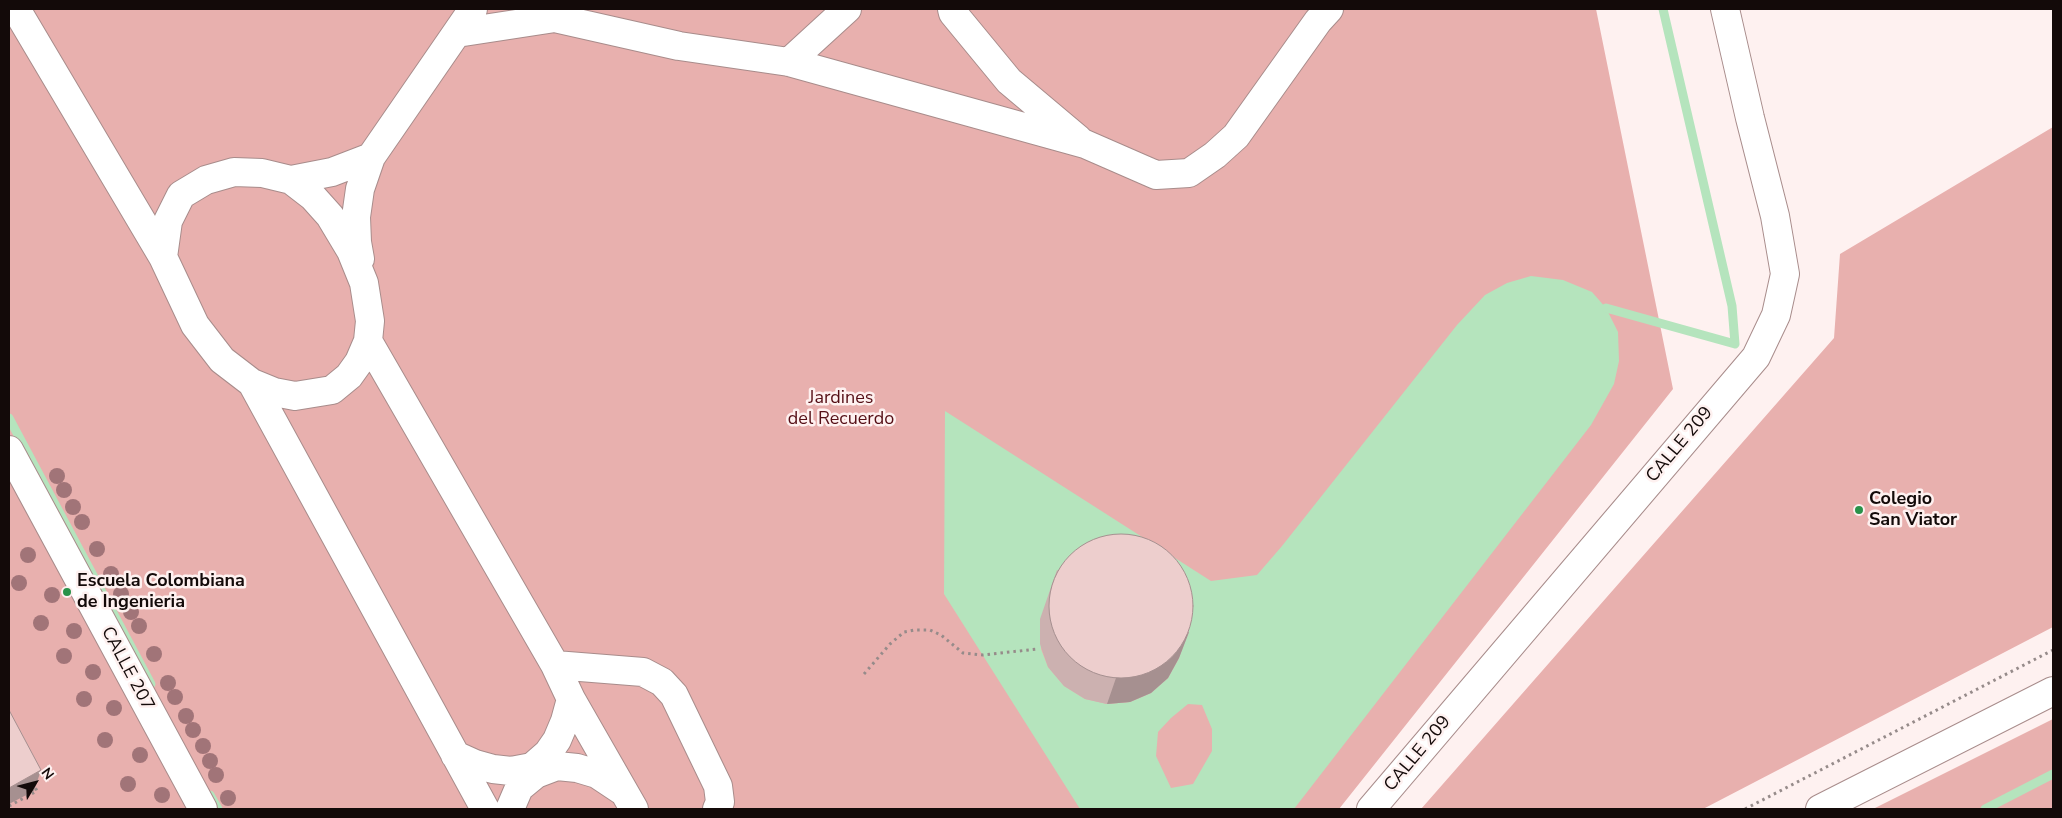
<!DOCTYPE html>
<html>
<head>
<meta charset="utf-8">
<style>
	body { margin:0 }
	#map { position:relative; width:2062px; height:818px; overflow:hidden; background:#fef1f0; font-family:"Nunito Sans",sans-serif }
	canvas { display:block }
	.frame { position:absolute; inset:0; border:10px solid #130a09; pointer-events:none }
	.north { position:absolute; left:10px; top:758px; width:50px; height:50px; -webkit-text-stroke:4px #fef1f0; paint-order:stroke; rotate:53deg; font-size:14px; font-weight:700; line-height:20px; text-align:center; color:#130a09 }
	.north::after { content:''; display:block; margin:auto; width:18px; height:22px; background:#130a09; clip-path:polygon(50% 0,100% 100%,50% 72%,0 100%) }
</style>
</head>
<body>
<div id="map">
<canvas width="2062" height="818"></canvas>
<div class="frame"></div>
<div class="north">N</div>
</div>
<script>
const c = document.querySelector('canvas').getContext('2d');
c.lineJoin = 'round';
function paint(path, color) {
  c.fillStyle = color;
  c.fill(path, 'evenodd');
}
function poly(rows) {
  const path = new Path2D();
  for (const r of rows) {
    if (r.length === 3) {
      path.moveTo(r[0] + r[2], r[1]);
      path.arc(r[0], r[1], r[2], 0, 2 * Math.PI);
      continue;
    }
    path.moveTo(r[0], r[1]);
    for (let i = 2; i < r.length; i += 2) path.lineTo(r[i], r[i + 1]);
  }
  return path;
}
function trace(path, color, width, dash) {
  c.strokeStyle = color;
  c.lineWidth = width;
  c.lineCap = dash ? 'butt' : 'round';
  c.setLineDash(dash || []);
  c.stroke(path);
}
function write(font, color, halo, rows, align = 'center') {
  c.font = font + ' "Nunito Sans",sans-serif';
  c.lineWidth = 5;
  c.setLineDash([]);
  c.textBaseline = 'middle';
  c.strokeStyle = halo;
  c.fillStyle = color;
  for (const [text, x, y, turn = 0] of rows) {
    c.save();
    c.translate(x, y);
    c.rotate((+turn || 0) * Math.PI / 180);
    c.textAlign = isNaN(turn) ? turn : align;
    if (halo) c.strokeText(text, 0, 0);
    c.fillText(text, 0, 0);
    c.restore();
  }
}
paint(poly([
	[9,9,1596,9,1673,389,1339,809,9,809],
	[2053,127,2053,627,1703,809,1421,809,1834,338,1840,254],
	[2053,719,2053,809,1873,809]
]), '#e8b0ae');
paint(poly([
	[1531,276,1563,280,1592,292,1606,308,1618,332,1619,361,1614,384,1591,425,1294,809,1080,809,944,594,945,411,1211,581,1257,575,1282,546,1457,325,1485,295,1507,283],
	[1040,619,1184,635,1179,658,1168,678,1151,693,1130,702,1107,704,1085,699,1064,686,1048,667,1041,649],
	[1188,704,1202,705,1212,729,1212,751,1193,784,1171,788,1156,756,1158,732,1171,718]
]), '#b5e4bd');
trace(poly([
	[1606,308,1735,344,1732,306,1663,9],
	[9,418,151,684],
	[210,795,218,809],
	[1985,809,2053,774]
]), '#b5e4bd', 9);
const minor = poly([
	[16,9,163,257,195,325,222,360,252,383,274,392,295,396,332,390,349,376,359,362,368,341,370,321,364,283,351,251,330,216,313,197,291,180,262,173,234,172,206,180,181,195,168,221,163,257],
	[952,9,953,13,1009,81,1078,139],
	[457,33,555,18,679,46,789,62,1085,144,1156,175,1189,173,1215,155,1236,136,1318,21,1329,9],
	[789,62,847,9],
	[291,180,332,172,371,157],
	[360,259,357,242,356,217,360,189,371,157,473,9],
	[368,341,555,665,571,699,634,809],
	[252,383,485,809],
	[9,450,203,809],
	[555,665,643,672,662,682,674,695,718,786,720,802,717,809],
	[455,755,475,764,493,769,511,771,532,767,548,753,557,740,565,721,571,699],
	[510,809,519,788,536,774,557,766,577,768,597,774,621,790],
	[1371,809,1756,357,1776,315,1785,274,1775,216,1750,118,1725,9]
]);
const highway = poly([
	[1820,809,2053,691]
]);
trace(minor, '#a88c8b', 30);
trace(highway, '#a88c8b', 30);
trace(poly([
	[864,674,890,644,904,632,914,630,930,630,941,635,963,653,983,655,1037,649],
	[9,806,37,791,34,785],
	[1745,809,2053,650]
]), '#968b8a', 3, [2.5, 4]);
trace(minor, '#fff', 28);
trace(highway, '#fff', 28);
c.fillStyle = '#a17478';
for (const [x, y] of [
	[57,476],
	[64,490],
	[73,507],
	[82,522],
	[97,549],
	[28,555],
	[111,574],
	[19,583],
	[121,594],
	[52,595],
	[131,612],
	[41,623],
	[139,626],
	[74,631],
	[154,654],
	[64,656],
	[93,672],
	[168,683],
	[175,697],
	[84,699],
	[114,708],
	[186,716],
	[193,730],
	[105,740],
	[203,746],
	[140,755],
	[210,761],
	[216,775],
	[128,784],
	[162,795],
	[228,798]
]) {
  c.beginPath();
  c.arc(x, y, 8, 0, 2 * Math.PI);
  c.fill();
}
paint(poly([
	[1057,570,1189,632,1179,658,1168,678,1151,693,1130,702,1107,704,1085,699,1064,686,1048,667,1040,644,1040,619]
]), '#ccb1b0');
paint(poly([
	[1189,632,1179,658,1168,678,1151,693,1130,702,1107,704,1116,678],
	[41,770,34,791,9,804,9,788]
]), '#a69090');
const building = poly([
	[1121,606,72],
	[9,710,41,770,9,788,9,710]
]);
paint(building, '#edcecd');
trace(building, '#a69090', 1);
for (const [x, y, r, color] of [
	[1859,510,5,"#29924a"],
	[67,592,5,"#29924a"]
]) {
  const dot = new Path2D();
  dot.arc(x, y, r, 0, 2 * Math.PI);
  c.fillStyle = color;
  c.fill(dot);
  trace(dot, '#fef1f0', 2);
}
write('18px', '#550e15', '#fef1f0', [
	["Jardines",841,399],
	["del Recuerdo",841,420]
]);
write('18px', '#130a09', '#fef1f0', [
	["CALLE 209",1680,445,-50],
	["CALLE 207",127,669,62],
	["CALLE 209",1418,754,-50]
]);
write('bold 18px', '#130a09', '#fef1f0', [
	["Colegio",1869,500],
	["San Viator",1869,521],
	["Escuela Colombiana",77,582],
	["de Ingenieria",77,603]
], 'left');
</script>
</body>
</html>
